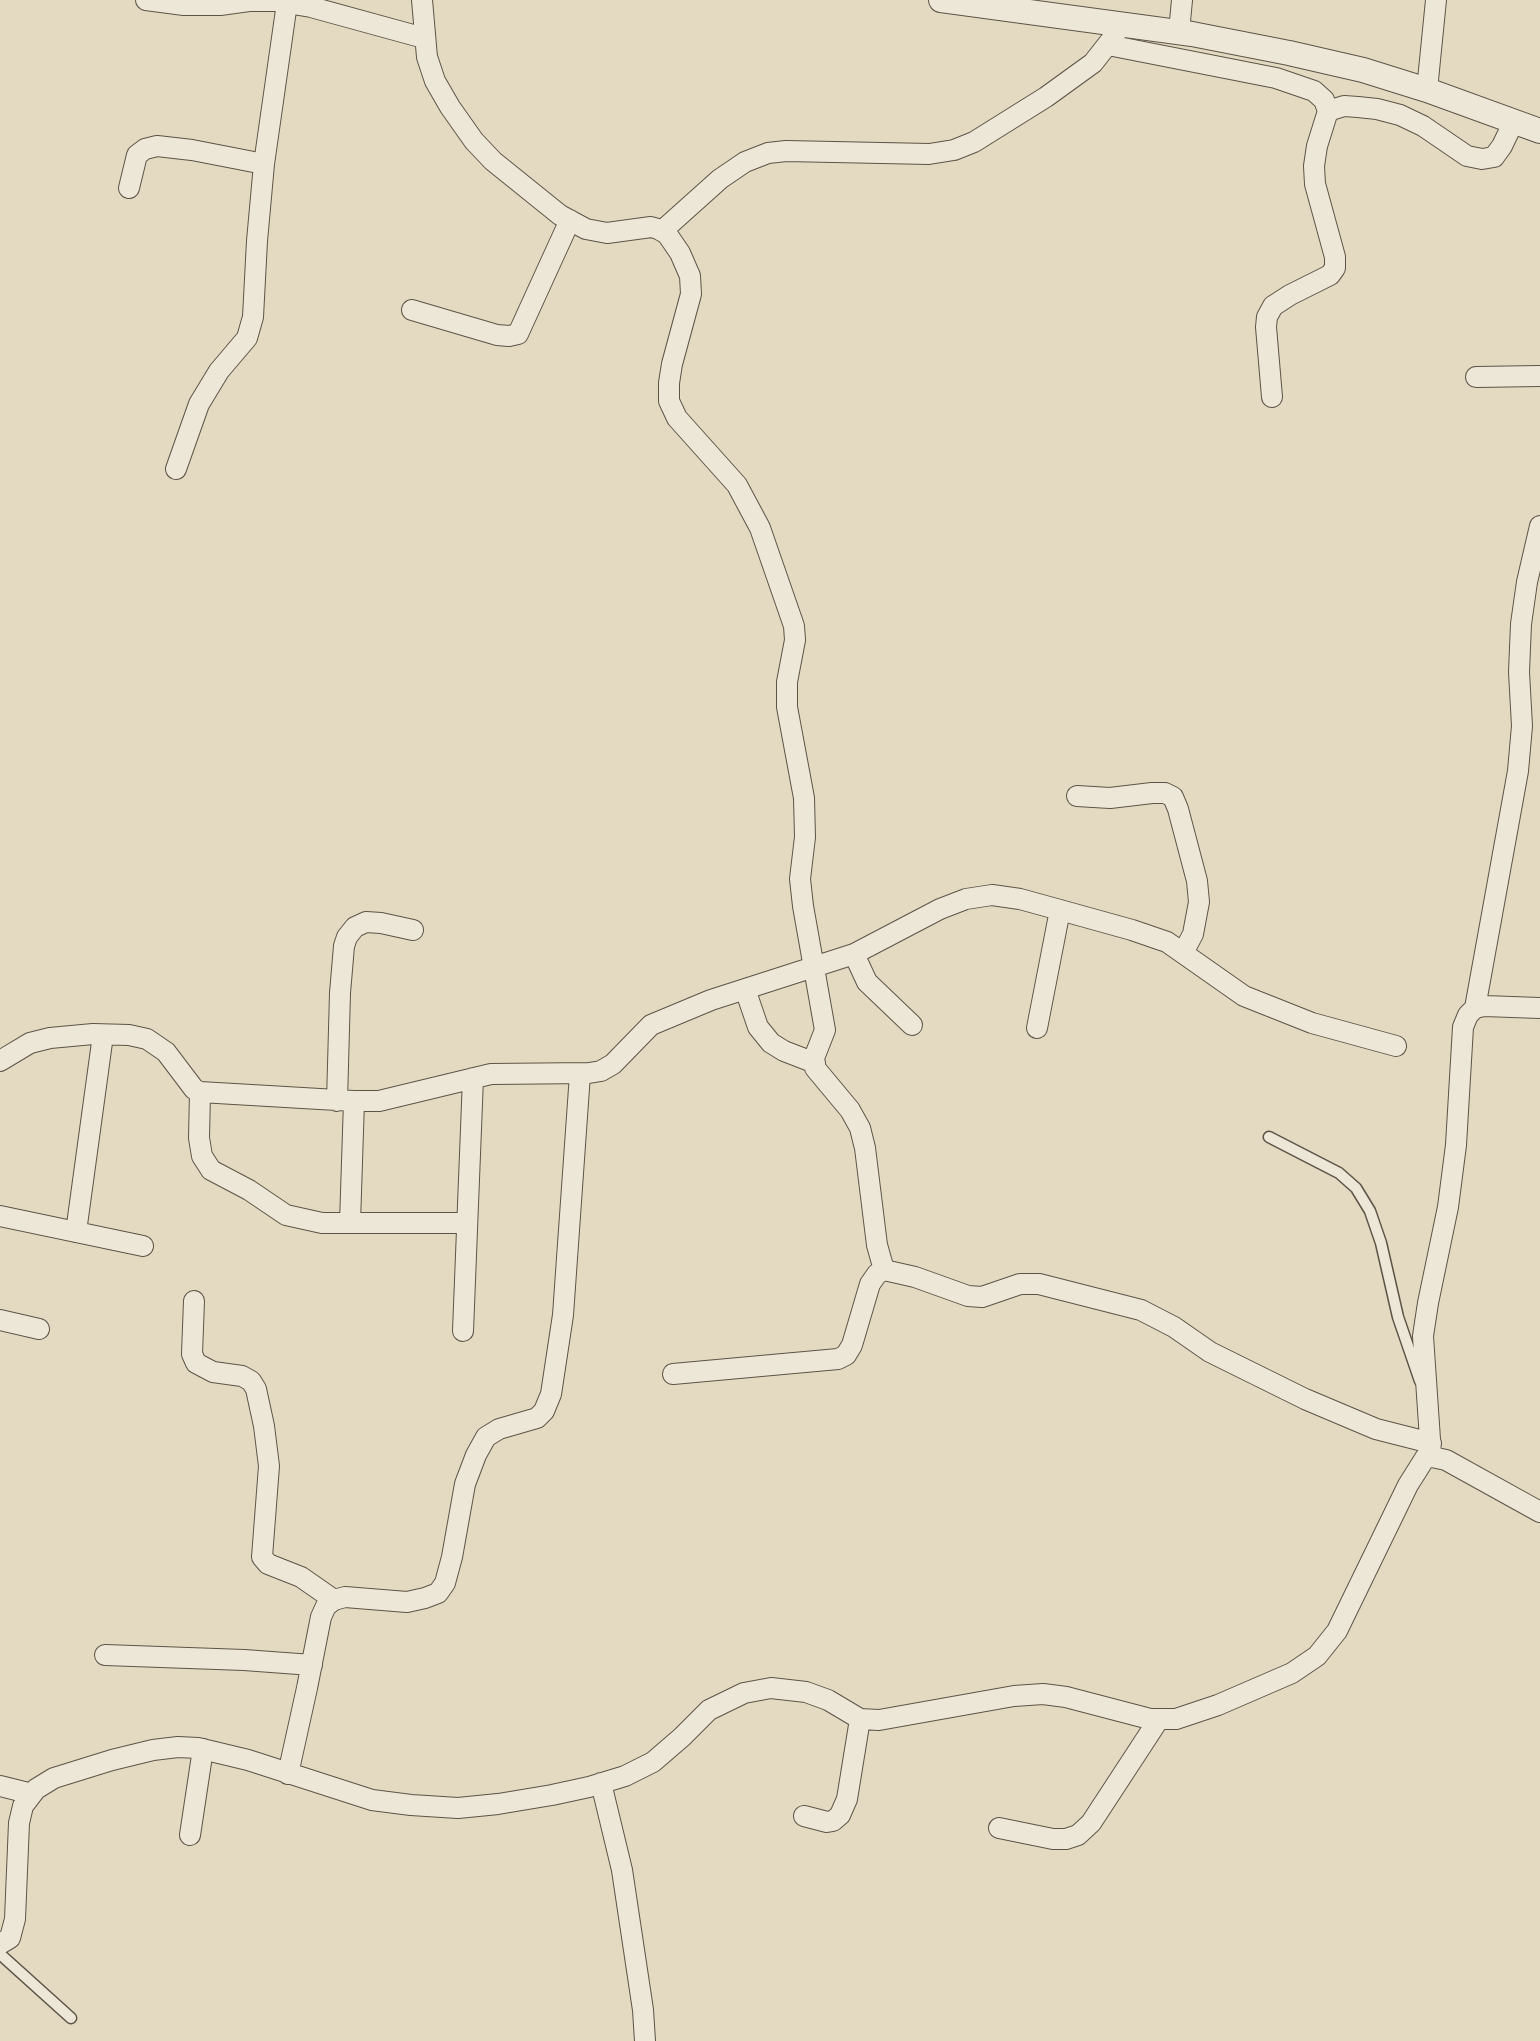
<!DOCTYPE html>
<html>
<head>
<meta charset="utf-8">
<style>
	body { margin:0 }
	canvas { display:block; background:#e4dac1 }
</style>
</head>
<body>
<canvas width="1540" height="2041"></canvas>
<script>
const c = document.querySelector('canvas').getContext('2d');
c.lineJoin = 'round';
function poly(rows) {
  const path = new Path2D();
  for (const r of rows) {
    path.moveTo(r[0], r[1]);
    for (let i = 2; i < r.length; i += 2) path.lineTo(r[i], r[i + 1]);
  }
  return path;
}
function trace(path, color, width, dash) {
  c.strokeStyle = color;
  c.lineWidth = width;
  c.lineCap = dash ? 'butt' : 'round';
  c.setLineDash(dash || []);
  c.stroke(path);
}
const service = poly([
	[1269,1137,1339,1173,1356,1188,1370,1211,1381,1243,1398,1317,1420,1381],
	[0,1954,71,2018]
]);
const minor = poly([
	[146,0,184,5,220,5,249,1,275,1,311,7,424,38],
	[422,0,427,57,435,81,450,107,474,141,493,161,560,215,586,229,607,233,651,227,658,229,667,234,680,253,690,276,691,294,672,364,669,383,669,401,677,418,737,485,760,528,794,626,795,640,787,682,787,707,804,798,805,837,800,879,803,906,825,1030,814,1058,815,1068,850,1110,860,1128,865,1148,877,1245,884,1270],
	[1179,32,1182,0],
	[1108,45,1276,78,1314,91,1324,100,1328,111,1317,146,1314,166,1315,184,1335,257,1335,268,1330,275,1290,295,1273,306,1267,317,1266,327,1272,397],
	[1427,90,1436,0],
	[1328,111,1344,106,1358,107,1377,109,1400,115,1423,126,1467,156,1482,159,1494,157,1502,146,1514,121],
	[129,188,137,155,145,149,157,146,192,150,264,164],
	[662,231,720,179,745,162,768,153,786,151,929,154,954,150,974,142,1046,97,1093,63,1115,35],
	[412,310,497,335,509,336,518,334,570,220],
	[1476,377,1540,376],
	[176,469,199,404,219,371,247,338,253,317,257,241,264,164,287,3],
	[1077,796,1110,798,1152,793,1165,793,1173,797,1178,809,1197,881,1199,902,1193,934,1183,953],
	[854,954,867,982,912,1025],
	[745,989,758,1027,771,1043,784,1051,815,1063],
	[1475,1008,1518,771,1522,726,1519,672,1521,624,1527,582,1540,526],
	[1037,1028,1060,910],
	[0,1061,30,1043,50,1038,93,1034,129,1035,147,1039,166,1052,194,1089,200,1092,354,1101,379,1101,491,1074,589,1073,601,1071,613,1064,651,1025,711,1000,854,954,940,909,966,899,992,895,1020,899,1060,910,1132,930,1167,942,1244,996,1312,1023,1396,1046],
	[200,1092,199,1138,202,1156,211,1170,249,1190,286,1215,322,1223,467,1223],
	[337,1101,340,993,344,946,347,937,355,927,366,922,381,923,413,930],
	[0,1216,143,1246],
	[350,1223,354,1101],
	[76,1232,103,1035],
	[194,1301,192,1354,196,1363,213,1372,242,1376,251,1381,256,1389,264,1426,269,1466,262,1557,268,1564,301,1577,334,1600],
	[0,1320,39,1329],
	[463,1331,473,1078],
	[673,1374,838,1359,846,1355,852,1345,870,1284,877,1274,884,1270,915,1277,968,1296,982,1297,1020,1284,1039,1284,1141,1310,1174,1327,1210,1352,1305,1399,1376,1429,1431,1443],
	[1431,1454,1423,1336,1428,1303,1448,1207,1456,1145,1463,1027,1468,1015,1475,1008,1484,1006,1540,1008],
	[105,1655,244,1660,312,1665],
	[288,1774,307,1688,321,1617,326,1606,334,1600,345,1597,407,1602,425,1598,438,1593,445,1583,452,1557,465,1484,476,1455,486,1437,499,1429,537,1418,544,1411,551,1394,563,1315,580,1074],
	[601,1783,622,1870,643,2010,645,2041],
	[0,1786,32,1794],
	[804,1816,827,1822,833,1821,840,1815,847,1799,860,1719],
	[999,1828,1053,1839,1066,1839,1078,1835,1091,1823,1159,1719],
	[190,1835,203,1749],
	[0,1944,10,1938,15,1919,19,1823,23,1806,36,1789,54,1778,112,1760,153,1750,178,1747,198,1748,248,1760,372,1800,411,1805,458,1808,498,1804,552,1795,589,1787,625,1776,653,1762,682,1737,709,1710,744,1693,771,1688,806,1692,828,1700,860,1719,879,1720,1014,1696,1043,1694,1066,1697,1150,1719,1176,1719,1218,1705,1292,1673,1317,1656,1337,1631,1408,1485,1425,1458,1432,1457,1446,1460,1540,1512]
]);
const tertiary = poly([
	[941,0,1192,34,1289,53,1363,70,1427,90,1540,131]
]);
trace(service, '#5d5447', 13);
trace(minor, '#5d5447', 22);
trace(tertiary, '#5d5447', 26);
trace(service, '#ede7d7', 10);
trace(minor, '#ede7d7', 20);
trace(tertiary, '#ede7d7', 24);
</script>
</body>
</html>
